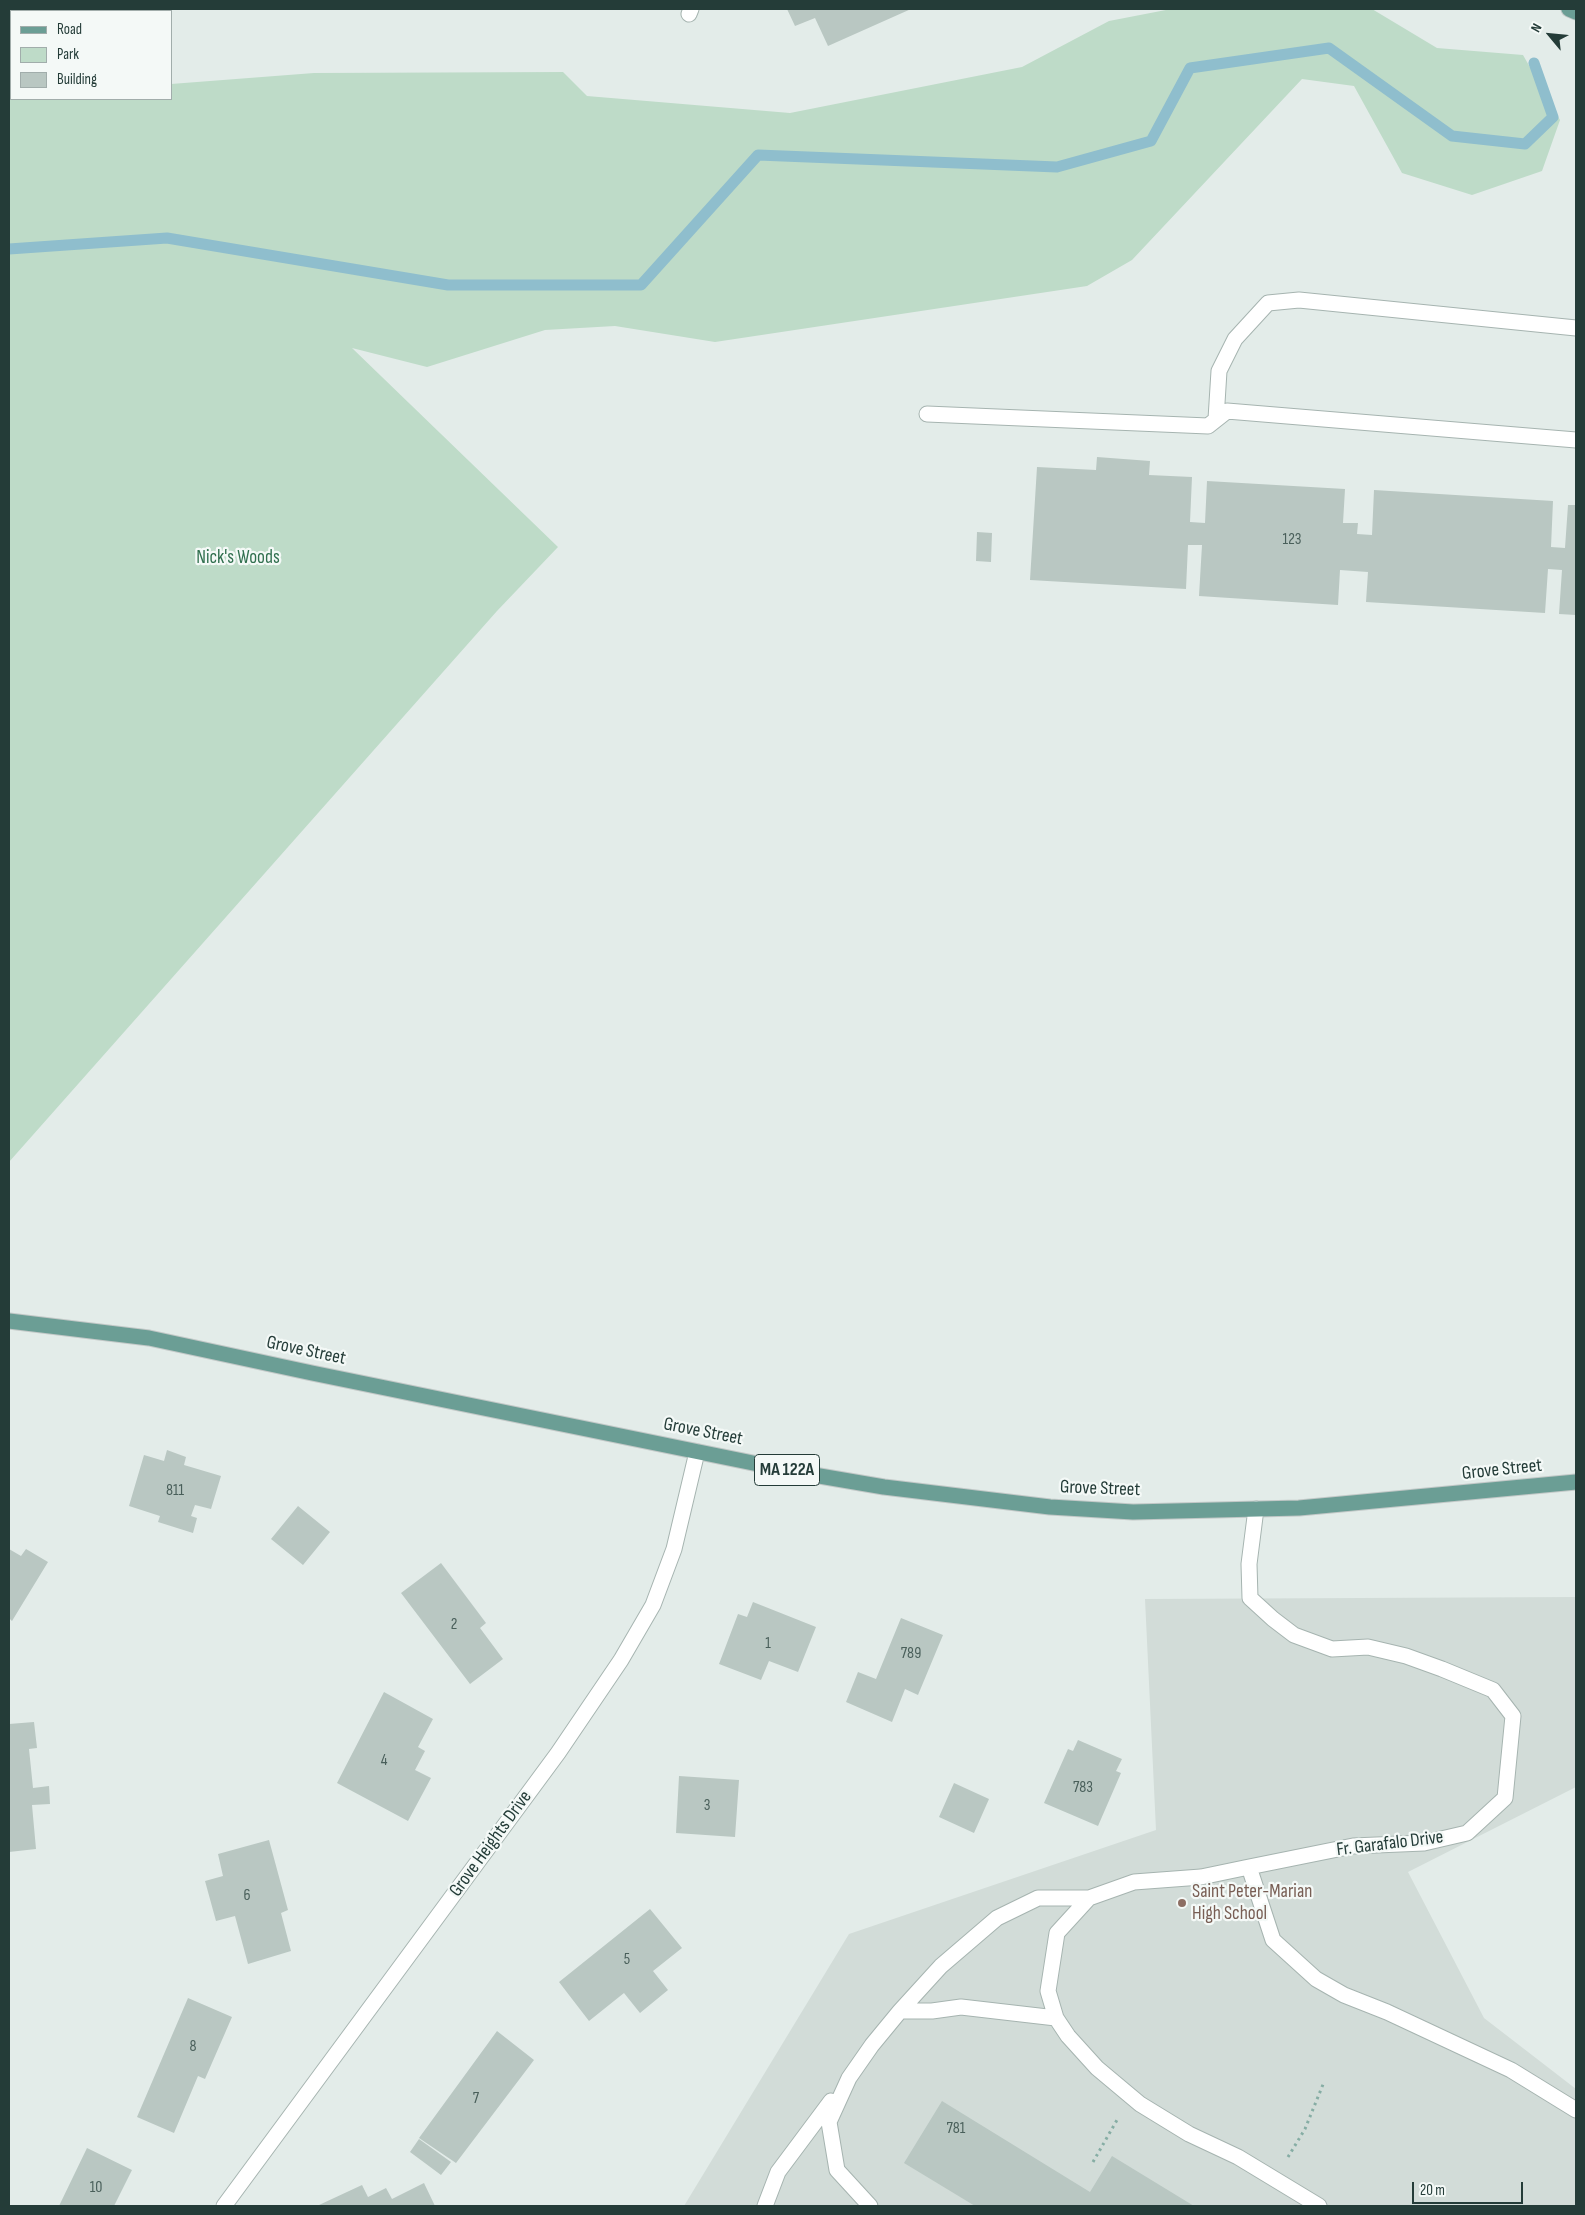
<!DOCTYPE html>
<html>
<head>
<meta charset="utf-8">
<style>
	body { margin:0 }
	#map { position:relative; width:1585px; height:2215px; overflow:hidden; background:#e3ece9; font-family:"Sofia Sans Condensed",sans-serif }
	canvas { display:block }
	.frame { position:absolute; inset:0; border:10px solid #243c38; pointer-events:none }
	.legend { position:absolute; left:10px; top:10px; width:162px; height:90px; box-sizing:border-box; background:#f4f9f7; border:1px solid #a1adab; margin:0; padding:6px 9px; list-style:none; font-size:15px; color:#243c38 }
	.legend li { display:flex; align-items:center; gap:10px; height:25px }
	.legend b { width:25px; border:1px solid #a1adab }
	.north { position:absolute; left:1525px; top:10px; width:50px; height:50px; -webkit-text-stroke:4px #f4f9f7; paint-order:stroke; rotate:298deg; font-size:14px; font-weight:700; line-height:20px; text-align:center; color:#243c38 }
	.north::after { content:''; display:block; margin:auto; width:18px; height:22px; background:#243c38; clip-path:polygon(50% 0,100% 100%,50% 72%,0 100%) }
	.scale { position:absolute; left:1412px; top:2182px; width:111px; height:22px; box-sizing:border-box; border:2px solid #243c38; border-top:0; padding-left:6px; font-size:15px; line-height:18px; white-space:nowrap; color:#243c38; -webkit-text-stroke:4px #f4f9f7; paint-order:stroke }
</style>
</head>
<body>
<div id="map">
<canvas width="1585" height="2215"></canvas>
<div class="frame"></div>
<ul class="legend">
<li><b style="height:6px;background:#6b9e95"></b>Road</li>
<li><b style="height:14px;background:#bedbc8"></b>Park</li>
<li><b style="height:14px;background:#b9c7c2"></b>Building</li>
</ul>
<div class="north">N</div>
<div class="scale">20 m</div>
</div>
<script>
const c = document.querySelector('canvas').getContext('2d');
c.lineJoin = 'round';
function paint(path, color) {
  c.fillStyle = color;
  c.fill(path, 'evenodd');
}
function poly(rows) {
  const path = new Path2D();
  for (const r of rows) {
    path.moveTo(r[0], r[1]);
    for (let i = 2; i < r.length; i += 2) path.lineTo(r[i], r[i + 1]);
  }
  return path;
}
function trace(path, color, width, dash) {
  c.strokeStyle = color;
  c.lineWidth = width;
  c.lineCap = dash ? 'butt' : 'round';
  c.setLineDash(dash || []);
  c.stroke(path);
}
function write(font, color, halo, rows, align = 'center') {
  c.font = font + ' "Sofia Sans Condensed",sans-serif';
  c.lineWidth = 4.5;
  c.setLineDash([]);
  c.textBaseline = 'middle';
  c.strokeStyle = halo;
  c.fillStyle = color;
  for (const [text, x, y, turn = 0] of rows) {
    c.save();
    c.translate(x, y);
    c.rotate((+turn || 0) * Math.PI / 180);
    c.textAlign = isNaN(turn) ? turn : align;
    if (halo) c.strokeText(text, 0, 0);
    c.fillText(text, 0, 0);
    c.restore();
  }
}
paint(poly([
	[1576,1597,1576,1787,1408,1872,1484,2018,1576,2089,1576,2206,684,2206,849,1934,1156,1830,1145,1599]
]), '#d2dcd8');
paint(poly([
	[1171,9,1372,9,1437,48,1523,55,1560,120,1542,171,1472,195,1402,173,1354,86,1302,79,1132,260,1087,286,715,342,615,326,545,330,427,367,352,348,558,547,497,611,9,1162,9,15,11,17,11,99,171,99,171,84,314,73,563,72,587,96,790,113,1022,67,1109,21]
]), '#bedbc8');
trace(poly([
	[9,249,167,238,448,285,641,285,758,155,1057,167,1151,141,1190,68,1329,48,1452,136,1525,144,1553,117,1534,63]
]), '#8fbecd', 11);
paint(poly([
	[787,9,911,9,828,46,815,18,795,26],
	[1097,457,1150,461,1149,475,1192,477,1190,522,1205,523,1207,481,1345,489,1343,523,1358,523,1357,534,1372,535,1374,490,1553,501,1551,547,1565,548,1568,505,1576,505,1576,615,1559,614,1562,570,1548,569,1545,613,1366,602,1368,572,1340,570,1338,605,1199,596,1202,545,1188,545,1186,589,1030,580,1037,467,1096,470],
	[977,532,992,533,991,562,976,561],
	[167,1450,186,1457,184,1465,221,1476,211,1509,195,1505,191,1516,197,1518,193,1533,158,1522,160,1516,129,1506,144,1455,164,1461],
	[298,1506,330,1532,303,1565,271,1539],
	[9,1549,21,1556,26,1549,48,1562,12,1621,9,1618],
	[441,1563,486,1623,480,1628,503,1659,470,1684,401,1593],
	[753,1602,816,1627,798,1672,769,1661,761,1680,719,1664,738,1614,747,1617],
	[901,1618,943,1635,918,1695,905,1689,892,1722,846,1702,858,1672,876,1679],
	[384,1692,433,1719,418,1747,425,1751,415,1770,431,1778,408,1821,337,1783],
	[34,1722,37,1748,29,1749,33,1788,49,1786,50,1804,32,1805,36,1849,9,1852,9,1724],
	[1078,1740,1122,1759,1116,1771,1121,1773,1098,1826,1044,1803,1068,1749,1073,1751],
	[679,1776,739,1780,735,1837,676,1833],
	[954,1783,989,1799,974,1833,939,1817],
	[269,1840,288,1910,281,1913,291,1951,248,1964,235,1916,216,1921,205,1881,223,1876,218,1854],
	[650,1909,682,1948,653,1971,668,1990,640,2013,624,1993,589,2021,559,1982],
	[188,1998,232,2017,205,2079,198,2076,174,2133,137,2117],
	[497,2031,534,2060,456,2163,419,2138],
	[942,2101,1090,2192,1112,2156,1194,2206,975,2206,904,2163],
	[419,2139,451,2162,441,2175,410,2152],
	[87,2148,132,2170,114,2206,59,2206],
	[424,2183,435,2206,320,2206,319,2205,362,2185,368,2197,386,2188,392,2199]
]), '#b9c7c2');
const minor = poly([
	[689,14,691,9],
	[927,414,1208,426,1227,411,1576,440],
	[1216,419,1219,371,1235,339,1268,303,1299,300,1576,328],
	[1256,1509,1249,1564,1250,1598,1273,1619,1294,1635,1332,1649,1368,1647,1406,1656,1442,1669,1493,1690,1513,1716,1505,1798,1467,1833,1424,1843,1353,1846,1249,1867,1273,1940,1316,1979,1344,1995,1387,2012,1511,2070,1576,2110],
	[1249,1867,1201,1877,1134,1882,1089,1898,1057,1933,1048,1991,1056,2018,1068,2036,1097,2068,1140,2104,1189,2134,1238,2157,1319,2206],
	[1056,2018,961,2007,932,2011,900,2011,941,1966,997,1918,1038,1898,1089,1898],
	[224,2206,558,1753,621,1660,653,1605,674,1549,697,1452],
	[765,2206,778,2172,831,2101],
	[870,2206,837,2170,829,2122,849,2078,872,2045,900,2011]
]);
const major = poly([
	[1569,9,1576,12],
	[9,1321,149,1338,312,1373,802,1473,884,1487,1050,1507,1133,1512,1299,1508,1576,1482]
]);
trace(minor, '#a6b4b0', 17);
trace(major, '#c2c8c7', 17);
trace(poly([
	[1288,2157,1305,2129,1324,2082],
	[1093,2162,1117,2120]
]), '#86ada4', 3, [2.5, 4]);
trace(minor, '#fff', 15);
trace(major, '#6b9e95', 15);
for (const [x, y, r, color] of [
	[1182,1903,5,"#8d6e63"]
]) {
  const dot = new Path2D();
  dot.arc(x, y, r, 0, 2 * Math.PI);
  c.fillStyle = color;
  c.fill(dot);
  trace(dot, '#f4f9f7', 2);
}
write('16px', '#495f5a', null, [
	["123",1292,540],
	["811",175,1491],
	["2",454,1625],
	["1",768,1644],
	["789",911,1654],
	["4",384,1761],
	["783",1083,1788],
	["3",707,1806],
	["6",247,1896],
	["5",627,1960],
	["8",193,2047],
	["7",476,2099],
	["781",956,2129],
	["10",96,2188]
]);
for (const [x, y, w] of [
	[787,1470,65]
]) {
  const box = new Path2D();
  box.roundRect(x - w / 2, y - 15.5, w, 31, 4);
  c.fillStyle = '#f4f9f7';
  c.fill(box);
  trace(box, '#243c38', 1);
}
write('bold 18px', '#243c38', null, [
	["MA 122A",787,1470]
]);
write('19px', '#31704f', '#f4f9f7', [
	["Nick's Woods",238,558]
]);
write('19px', '#243c38', '#f4f9f7', [
	["Grove Street",306,1351,12],
	["Grove Street",703,1432,11],
	["Grove Street",1502,1470,-6],
	["Grove Street",1100,1489,2],
	["Grove Heights Drive",491,1844,-54],
	["Fr. Garafalo Drive",1390,1844,-7]
]);
write('19px', '#785e54', '#f4f9f7', [
	["Saint Peter-Marian",1192,1892],
	["High School",1192,1914]
], 'left');
</script>
</body>
</html>
